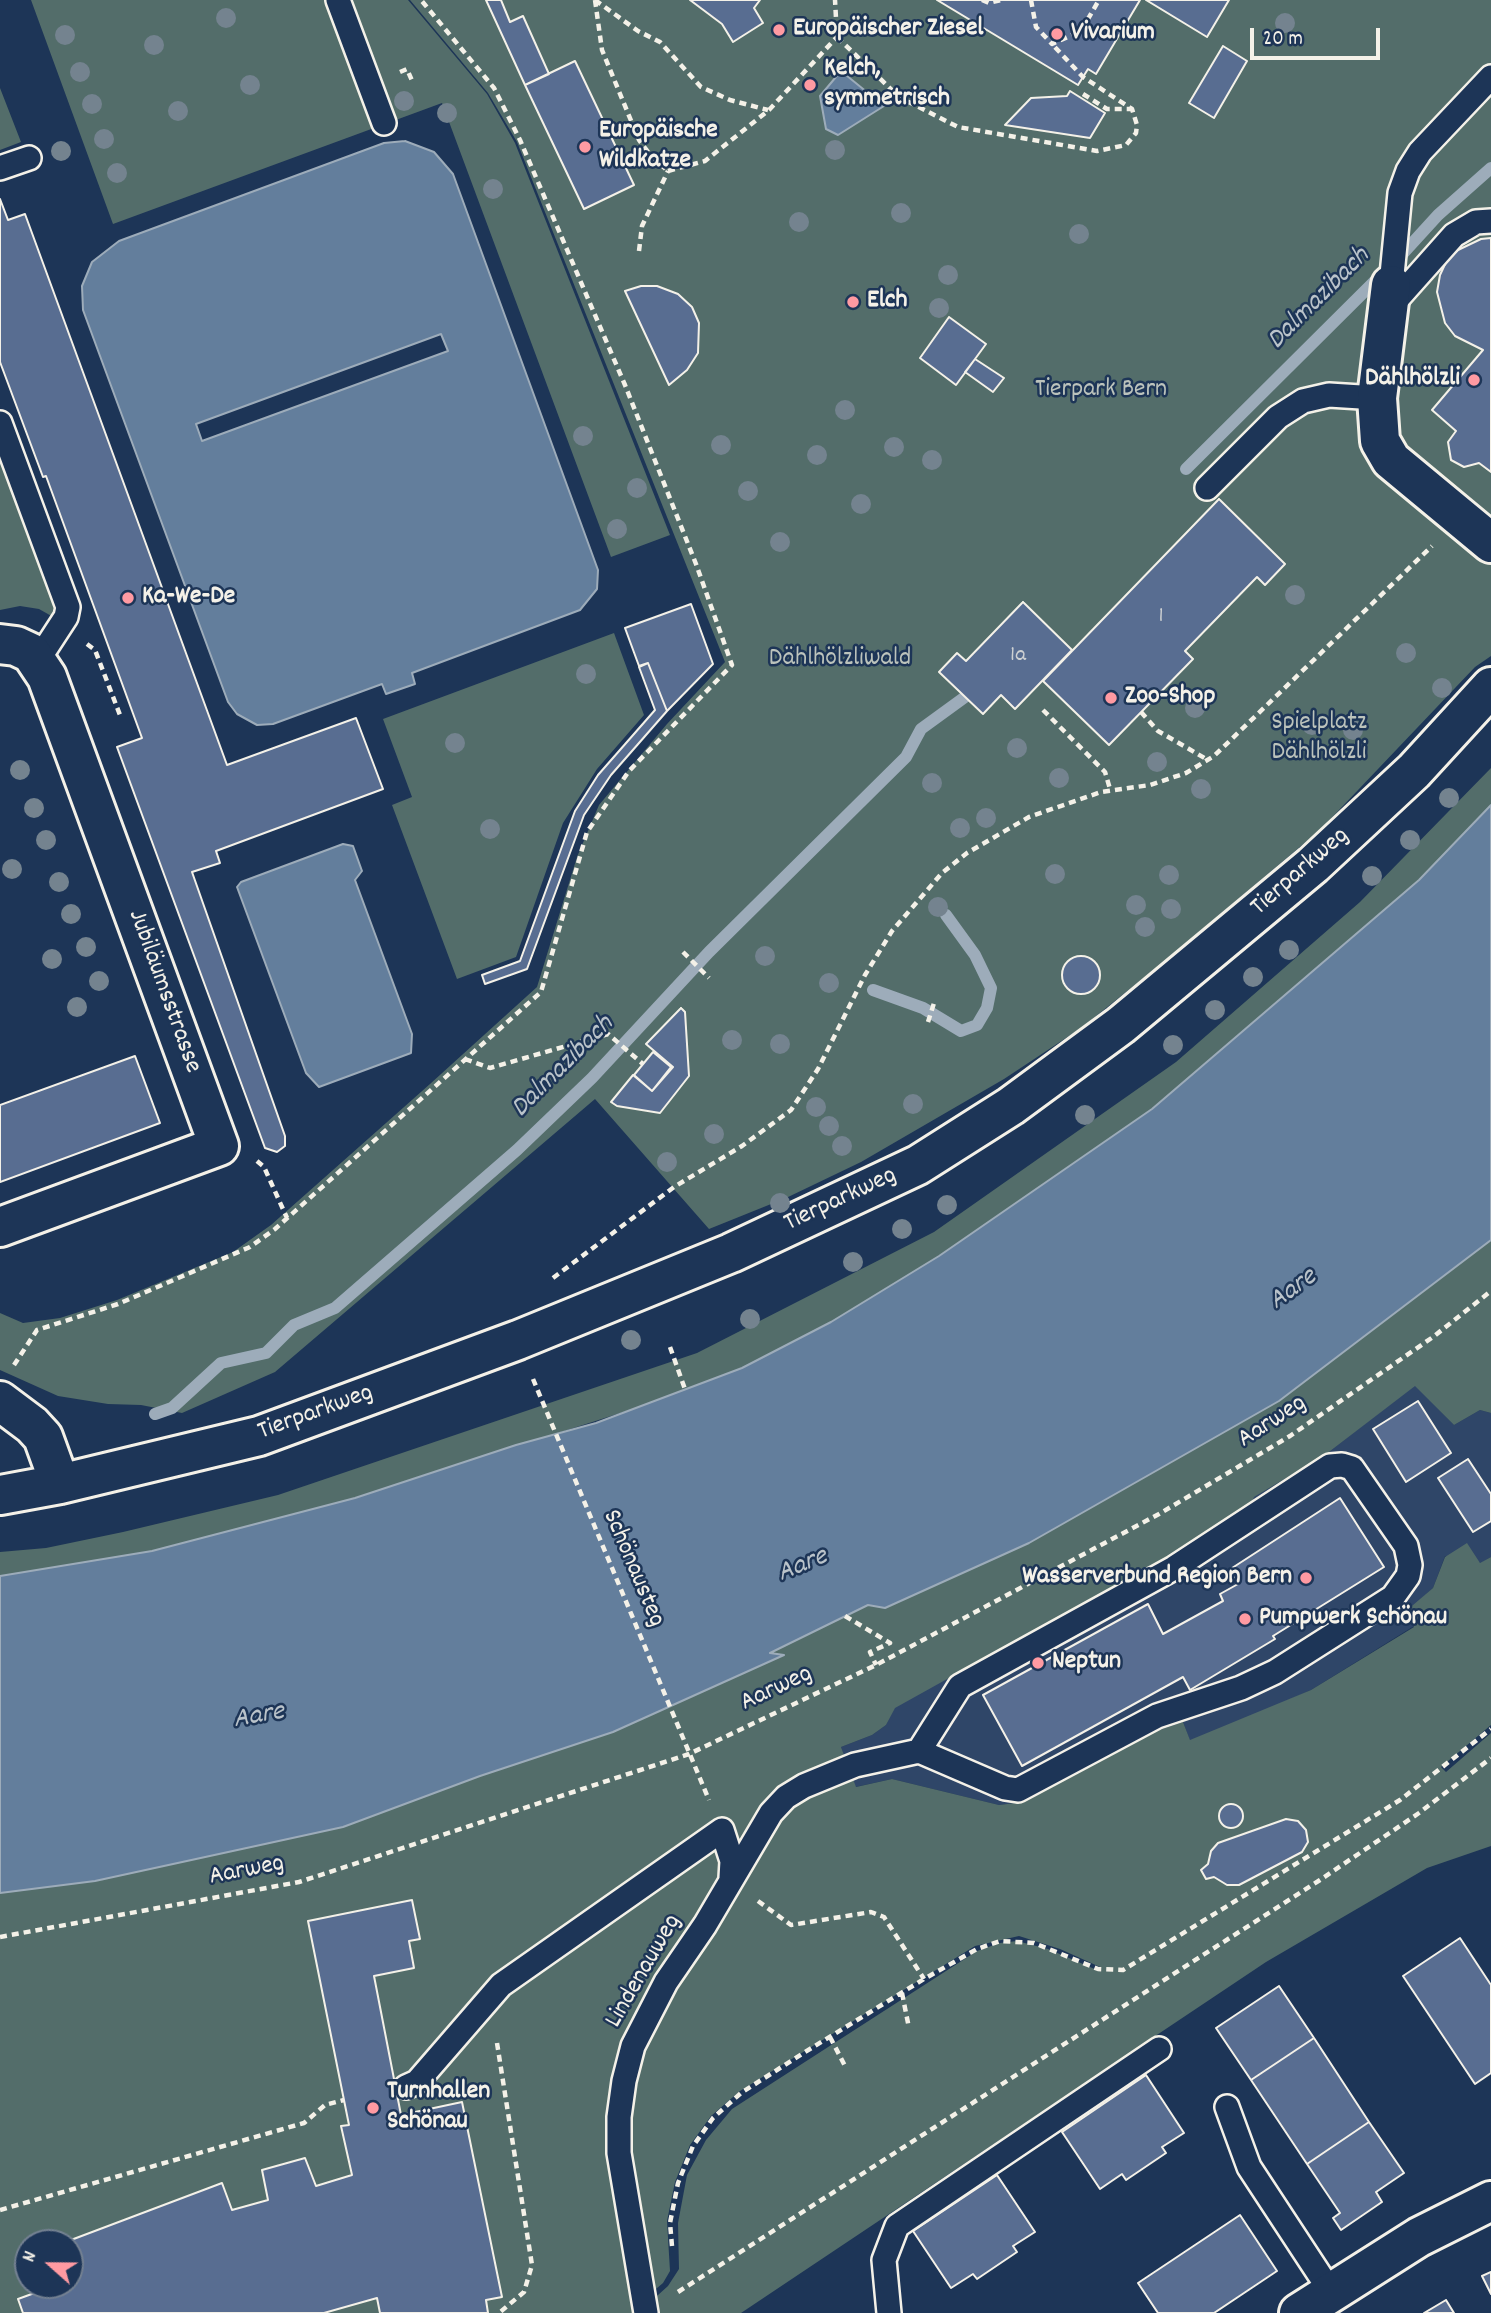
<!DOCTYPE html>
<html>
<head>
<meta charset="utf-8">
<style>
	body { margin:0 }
	#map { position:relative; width:1491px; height:2313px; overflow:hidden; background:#1d3557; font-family:Dekko,sans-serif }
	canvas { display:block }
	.north { position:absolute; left:14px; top:2229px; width:70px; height:70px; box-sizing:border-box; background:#1d3557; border:2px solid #738091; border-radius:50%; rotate:291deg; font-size:19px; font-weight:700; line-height:28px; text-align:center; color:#f4f1e8 }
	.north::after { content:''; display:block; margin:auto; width:24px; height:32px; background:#ff9aa2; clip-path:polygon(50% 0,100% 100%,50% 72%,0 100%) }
	.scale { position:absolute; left:1250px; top:28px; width:130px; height:32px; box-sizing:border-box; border:4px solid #f4f1e8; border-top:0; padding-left:9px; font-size:21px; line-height:24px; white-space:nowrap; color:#f4f1e8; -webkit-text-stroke:5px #1d3557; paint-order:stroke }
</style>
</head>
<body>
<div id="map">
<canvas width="1491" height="2313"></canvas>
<div class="north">N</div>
<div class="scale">20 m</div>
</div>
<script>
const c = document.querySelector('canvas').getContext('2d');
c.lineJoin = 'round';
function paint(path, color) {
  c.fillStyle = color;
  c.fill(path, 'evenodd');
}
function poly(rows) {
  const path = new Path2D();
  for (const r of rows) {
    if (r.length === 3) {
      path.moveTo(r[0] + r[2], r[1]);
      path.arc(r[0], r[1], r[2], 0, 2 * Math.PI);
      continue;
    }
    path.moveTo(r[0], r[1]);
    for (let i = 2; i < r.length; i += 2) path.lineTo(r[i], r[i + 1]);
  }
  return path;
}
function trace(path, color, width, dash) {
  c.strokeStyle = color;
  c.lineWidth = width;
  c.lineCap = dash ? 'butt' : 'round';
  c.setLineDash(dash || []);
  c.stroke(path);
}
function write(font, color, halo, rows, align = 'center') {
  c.font = font + ' Dekko,sans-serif';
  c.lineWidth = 5;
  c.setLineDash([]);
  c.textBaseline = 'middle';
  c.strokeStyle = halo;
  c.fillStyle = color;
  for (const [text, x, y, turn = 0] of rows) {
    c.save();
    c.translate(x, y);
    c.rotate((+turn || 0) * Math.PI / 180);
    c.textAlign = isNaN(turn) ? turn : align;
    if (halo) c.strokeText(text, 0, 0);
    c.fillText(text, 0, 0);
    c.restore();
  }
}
paint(poly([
	[1415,1385,1454,1425,1480,1410,1491,1413,1491,1557,1481,1563,1445,1556,1433,1588,1422,1598,1414,1626,1311,1690,1242,1721,1190,1741,1183,1722,1147,1734,1023,1802,999,1805,892,1779,855,1787,841,1747,872,1735,886,1725,894,1708,1325,1455]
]), '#2f4668');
paint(poly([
	[31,0,408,0,487,94,515,143,670,535,611,557,442,103,113,224],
	[410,0,1491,0,1491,656,1475,667,1320,830,1156,968,1081,1028,1004,1079,861,1162,786,1198,709,1229,595,1099,275,1372,182,1413,141,1405,108,1404,58,1396,0,1370,0,1313,23,1323,60,1318,117,1300,233,1252,271,1225,430,1084,537,987,577,857,599,805,667,724,725,662,517,142,488,93],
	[0,88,21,142,0,150],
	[0,409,77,617,55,618,39,609,20,606,0,610],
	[614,633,644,715,597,769,563,823,516,957,457,979,392,805,412,797,383,719],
	[1491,768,1491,805,1419,880,1152,1109,939,1256,831,1322,742,1368,686,1392,355,1498,152,1551,0,1576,0,1552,46,1548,123,1532,278,1495,697,1353,934,1232,1176,1062,1360,902],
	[1491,1240,1491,1413,1480,1410,1454,1425,1415,1386,1325,1455,1254,1497,1249,1511,895,1708,886,1725,872,1735,841,1747,856,1787,892,1779,999,1805,1023,1802,1147,1734,1183,1722,1190,1740,1311,1690,1414,1627,1406,1611,1433,1588,1445,1557,1467,1543,1480,1563,1491,1557,1491,1725,1441,1767,1446,1772,1491,1733,1491,1846,1427,1868,1266,1962,741,2313,648,2313,648,2304,668,2286,679,2269,678,2223,687,2175,706,2140,732,2109,977,1951,1000,1943,1017,1941,1048,1949,1097,1970,1100,1967,1060,1949,1019,1936,975,1946,740,2091,711,2116,690,2145,675,2182,667,2221,670,2271,663,2283,637,2305,638,2313,0,2313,0,1893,95,1881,343,1827,480,1776,613,1732,782,1656,769,1653,868,1605,880,1606,1279,1401],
	[28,2243,70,2243,70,2285,28,2285]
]), '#536d6a');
const water = poly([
	[841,71,884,106,838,135,826,129,820,96,841,71],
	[405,141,434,152,453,174,598,570,597,589,580,610,412,673,415,684,386,694,382,684,273,724,257,725,237,714,228,702,83,310,82,286,92,262,119,241,384,143,405,141],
	[441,334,448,351,202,441,196,424,441,334],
	[1491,805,1491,1240,1279,1401,1029,1543,885,1608,868,1605,770,1653,784,1655,613,1732,480,1776,343,1827,95,1881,0,1893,0,1576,152,1551,355,1498,516,1445,596,1423,742,1368,831,1322,939,1256,1152,1109,1419,880,1491,805],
	[343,844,353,846,362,871,355,880,412,1034,411,1053,319,1087,306,1073,237,887,241,882,343,844]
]);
paint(water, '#637e9c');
trace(water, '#9dacba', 2);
trace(poly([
	[1396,261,1438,215,1491,168],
	[1186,469,1383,273],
	[873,990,923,1008,961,1031,977,1025,987,1008,991,988,975,955,946,915],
	[155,1414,172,1408,221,1363,266,1353,294,1325,335,1308,517,1150,592,1078,709,952,906,757,921,729,965,697]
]), '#9dacba', 12);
const building = poly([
	[486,0,501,0,510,22,523,16,549,74,525,85,486,0],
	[690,0,760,0,754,8,763,23,733,42,722,24,690,0],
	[937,0,1140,0,1096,74,1088,69,1078,85,937,0],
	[1146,0,1229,0,1207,37,1146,0],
	[1223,46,1247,61,1214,118,1189,103,1223,46],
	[575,61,634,185,584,209,525,85,575,61],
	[1070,91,1105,113,1090,138,1005,125,1031,98,1067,96,1070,91],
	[0,199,8,220,25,214,227,765,356,718,383,789,216,851,220,863,192,872,285,1136,285,1146,277,1152,265,1148,117,747,142,738,46,476,43,477,0,362,0,199],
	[1491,238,1491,472,1479,463,1464,467,1451,460,1448,442,1456,431,1432,410,1483,350,1455,336,1445,323,1437,292,1440,275,1447,260,1458,250,1481,239,1491,238],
	[641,286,657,286,678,294,692,307,699,323,698,353,687,370,669,385,625,291,641,286],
	[949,317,986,344,956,385,920,358,949,317],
	[975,359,1004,378,993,392,965,372,975,359],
	[1219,499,1285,564,1265,585,1257,577,1185,651,1193,659,1109,745,1043,681,1219,499],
	[1023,602,1072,650,1015,709,1001,695,983,714,939,672,957,653,966,661,1023,602],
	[691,604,713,664,667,711,648,663,639,666,625,628,691,604],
	[648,663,667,711,611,775,584,815,527,969,485,984,482,975,520,961,575,811,598,775,655,710,639,667,648,663],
	[1081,975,19],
	[681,1008,685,1012,689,1076,660,1113,617,1106,611,1102,633,1075,652,1091,673,1067,646,1044,681,1008],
	[653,1052,671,1067,652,1091,634,1075,653,1052],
	[135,1056,160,1123,0,1182,0,1105,135,1056],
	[1418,1401,1451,1453,1406,1482,1373,1429,1418,1401],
	[1468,1459,1491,1494,1491,1521,1473,1532,1438,1478,1468,1459],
	[1340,1498,1384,1567,1273,1636,1275,1639,1190,1690,1183,1677,1022,1766,983,1695,1148,1604,1163,1634,1223,1601,1220,1594,1238,1584,1229,1570,1340,1498],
	[1231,1816,12],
	[1286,1819,1298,1821,1306,1830,1308,1842,1302,1852,1239,1885,1227,1885,1214,1877,1206,1879,1201,1870,1208,1864,1211,1851,1218,1843,1286,1819],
	[412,1900,420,1939,409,1941,414,1968,374,1976,401,2115,462,2102,502,2297,486,2300,488,2313,380,2313,377,2298,324,2313,23,2313,18,2299,40,2291,38,2285,70,2285,70,2243,63,2243,222,2183,232,2210,268,2200,262,2170,305,2158,316,2186,352,2175,341,2126,349,2125,308,1921,412,1900],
	[1460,1938,1491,1985,1491,2073,1475,2084,1403,1976,1460,1938],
	[1279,1986,1314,2038,1251,2080,1216,2028,1279,1986],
	[1314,2038,1369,2122,1307,2164,1251,2080,1314,2038],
	[1146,2075,1184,2133,1162,2147,1166,2153,1126,2180,1122,2174,1100,2189,1062,2132,1146,2075],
	[1369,2122,1404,2173,1376,2192,1382,2202,1341,2230,1333,2218,1340,2213,1307,2164,1369,2122],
	[997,2175,1035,2232,1013,2246,1017,2252,977,2279,973,2274,951,2288,913,2231,997,2175],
	[1240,2215,1277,2271,1214,2313,1158,2313,1138,2283,1240,2215],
	[1491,2272,1491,2294,1482,2276,1491,2272],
	[1446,2300,1454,2313,1424,2313,1446,2300]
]);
paint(building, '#586d91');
trace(building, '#f4f1e8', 2);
const service = poly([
	[338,0,384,123],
	[0,168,29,158],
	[1391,285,1400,193,1408,171,1420,152,1491,77],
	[1390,307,1454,235,1476,222,1491,221],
	[0,423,68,607,66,617,38,660],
	[1207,488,1278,417,1303,401,1329,395,1377,398],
	[406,2087,417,2082,501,1985,722,1830,732,1861,731,1878],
	[1227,2107,1249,2167,1331,2292],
	[646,2313,619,2153,619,2117,624,2081,633,2046,666,1982,705,1925,771,1813,786,1797,804,1786,855,1765,919,1751,960,1686,1174,1568,1330,1466,1342,1465,1352,1468,1406,1546,1410,1565,1408,1576,1393,1597,1275,1672,1241,1688,1157,1716,1018,1790,1005,1788,919,1751],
	[889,2313,884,2260,897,2226,1159,2049]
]);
const minor = poly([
	[1391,285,1377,398,1380,441,1391,460,1491,543],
	[0,644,16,646,31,653,47,677,219,1146,0,1227],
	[0,1401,32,1425,43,1437,60,1484],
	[0,1495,60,1484,259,1436,518,1340,731,1253,918,1165,1011,1106,1121,1025,1313,865,1414,771,1491,687],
	[1299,2313,1419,2237,1491,2201]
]);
trace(service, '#f4f1e8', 28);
trace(minor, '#f4f1e8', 44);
trace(poly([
	[595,0,638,31,660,42,701,87,730,100,768,110],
	[595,0,602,50,639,140,651,156,668,171],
	[982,0,989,3,1001,0],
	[1031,0,1036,27,1052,44,1081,31,1099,0],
	[837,37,899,97,958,127,1097,151,1126,145,1136,133,1137,125,1132,109,1083,77,1052,44],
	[400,72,407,69,413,83],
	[1083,94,1107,109,1131,109],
	[668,171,705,161,769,110,837,37,835,0],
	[639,251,642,226,668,171],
	[87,644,95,650,120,715],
	[1043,710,1105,772,1110,789],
	[1141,712,1158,731,1208,760],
	[683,952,709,978],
	[928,1022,934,1003],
	[465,1059,490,1068,608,1034,643,1064],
	[257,1161,264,1167,287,1218],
	[553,1278,674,1187,742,1146,791,1110,818,1069,865,975,892,931,942,873,967,853,1029,817,1101,792,1150,785,1186,773,1214,756,1432,546],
	[670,1347,686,1392],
	[14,1365,37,1330,118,1304,250,1247,275,1229,541,992,587,832,629,771,732,665,696,564,625,385,520,140,494,88,421,0],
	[533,1379,709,1800],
	[845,1616,890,1643,870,1652,876,1665],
	[758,1901,791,1925,871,1912,884,1917,924,1979],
	[0,1937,299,1882,689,1754,876,1665,1159,1514,1290,1436,1433,1337,1491,1291],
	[902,1993,909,2028],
	[830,2037,845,2066],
	[497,2043,532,2265,524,2292,499,2313],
	[0,2210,304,2123,325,2105,344,2100],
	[672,2246,670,2223,678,2183,693,2146,713,2118,741,2093,805,2052,924,1979,977,1949,1000,1941,1034,1943,1098,1969,1123,1970,1400,1800,1491,1729],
	[678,2292,1320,1880,1419,1813,1491,1758]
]), '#f4f1e8', 4.5, [7, 5]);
trace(service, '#1d3557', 23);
trace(minor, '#1d3557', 38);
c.fillStyle = '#74838f';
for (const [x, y] of [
	[226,18],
	[1285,23],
	[65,35],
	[154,45],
	[80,72],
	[250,85],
	[404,101],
	[92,104],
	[178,111],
	[447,113],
	[104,139],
	[835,150],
	[61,151],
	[117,173],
	[493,189],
	[901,213],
	[799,222],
	[1079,234],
	[948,275],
	[939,308],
	[845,410],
	[583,436],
	[721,445],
	[894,447],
	[817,455],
	[932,460],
	[637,488],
	[748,491],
	[861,504],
	[617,529],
	[780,542],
	[1295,595],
	[1406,653],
	[586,674],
	[1442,688],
	[1195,708],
	[1312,725],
	[1353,730],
	[455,743],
	[1017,748],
	[1157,762],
	[20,770],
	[1059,778],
	[932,783],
	[1201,789],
	[1449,798],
	[34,808],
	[986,818],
	[960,828],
	[490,829],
	[46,840],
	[1410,840],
	[12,869],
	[1055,874],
	[1169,875],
	[1372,876],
	[59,882],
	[1136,905],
	[938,907],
	[1171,909],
	[71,914],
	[1145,927],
	[86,947],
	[1289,950],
	[765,956],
	[52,959],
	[1253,977],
	[99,981],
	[829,983],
	[77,1007],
	[1215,1010],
	[732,1040],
	[780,1044],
	[1173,1045],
	[913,1104],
	[816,1107],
	[1085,1115],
	[829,1126],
	[714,1134],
	[842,1146],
	[667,1162],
	[780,1203],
	[947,1205],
	[902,1229],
	[853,1262],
	[750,1319],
	[631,1340]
]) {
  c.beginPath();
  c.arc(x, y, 10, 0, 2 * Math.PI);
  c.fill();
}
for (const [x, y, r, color] of [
	[779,30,7,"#ff9aa2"],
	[1057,34,7,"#ff9aa2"],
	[810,85,7,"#ff9aa2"],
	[585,147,7,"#ff9aa2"],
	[853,302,7,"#ff9aa2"],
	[1474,380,7,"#ff9aa2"],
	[128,598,7,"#ff9aa2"],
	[1111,698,7,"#ff9aa2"],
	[1306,1578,7,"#ff9aa2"],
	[1245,1619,7,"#ff9aa2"],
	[1038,1663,7,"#ff9aa2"],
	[373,2108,7,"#ff9aa2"]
]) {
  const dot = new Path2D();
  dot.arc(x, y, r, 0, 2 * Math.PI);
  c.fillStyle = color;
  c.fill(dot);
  trace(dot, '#1d3557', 2.5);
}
write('23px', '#cdd0d2', null, [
	["1",1161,618],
	["1a",1018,657]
]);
write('bold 26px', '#f4f1e8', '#1d3557', [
	["Europäischer Ziesel",793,30],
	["Vivarium",1071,34],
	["Kelch,",824,70],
	["symmetrisch",824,100],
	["Europäische",599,132],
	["Wildkatze",599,162],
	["Elch",867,302],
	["Dählhölzli",1460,380,"right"],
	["Ka-We-De",142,598],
	["Zoo-Shop",1125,698],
	["Wasserverbund Region Bern",1292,1578,"right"],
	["Pumpwerk Schönau",1259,1619],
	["Neptun",1052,1663],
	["Turnhallen",387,2093],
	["Schönau",387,2123]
], 'left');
write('26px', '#bcc3bc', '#1d3557', [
	["Tierpark Bern",1101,391],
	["Dählhölzliwald",840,660],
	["Spielplatz",1319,724],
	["Dählhölzli",1319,754]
]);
write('26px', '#f4f1e8', '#1d3557', [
	["Tierparkweg",1301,873,-41],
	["Jubiläumsstrasse",163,992,70],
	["Tierparkweg",841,1201,-25],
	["Tierparkweg",316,1414,-20],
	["Aarweg",1273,1423,-33],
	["Schönausteg",632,1569,67],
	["Aarweg",777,1690,-25],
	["Aarweg",247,1872,-11],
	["Lindenauweg",645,1972,-60]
]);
write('italic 28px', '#bac3ca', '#1d3557', [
	["Dalmazibach",1320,300,-45],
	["Dalmazibach",564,1068,-45],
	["Aare",1294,1291,-36],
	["Aare",803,1567,-22],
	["Aare",259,1718,-10]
]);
</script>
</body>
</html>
